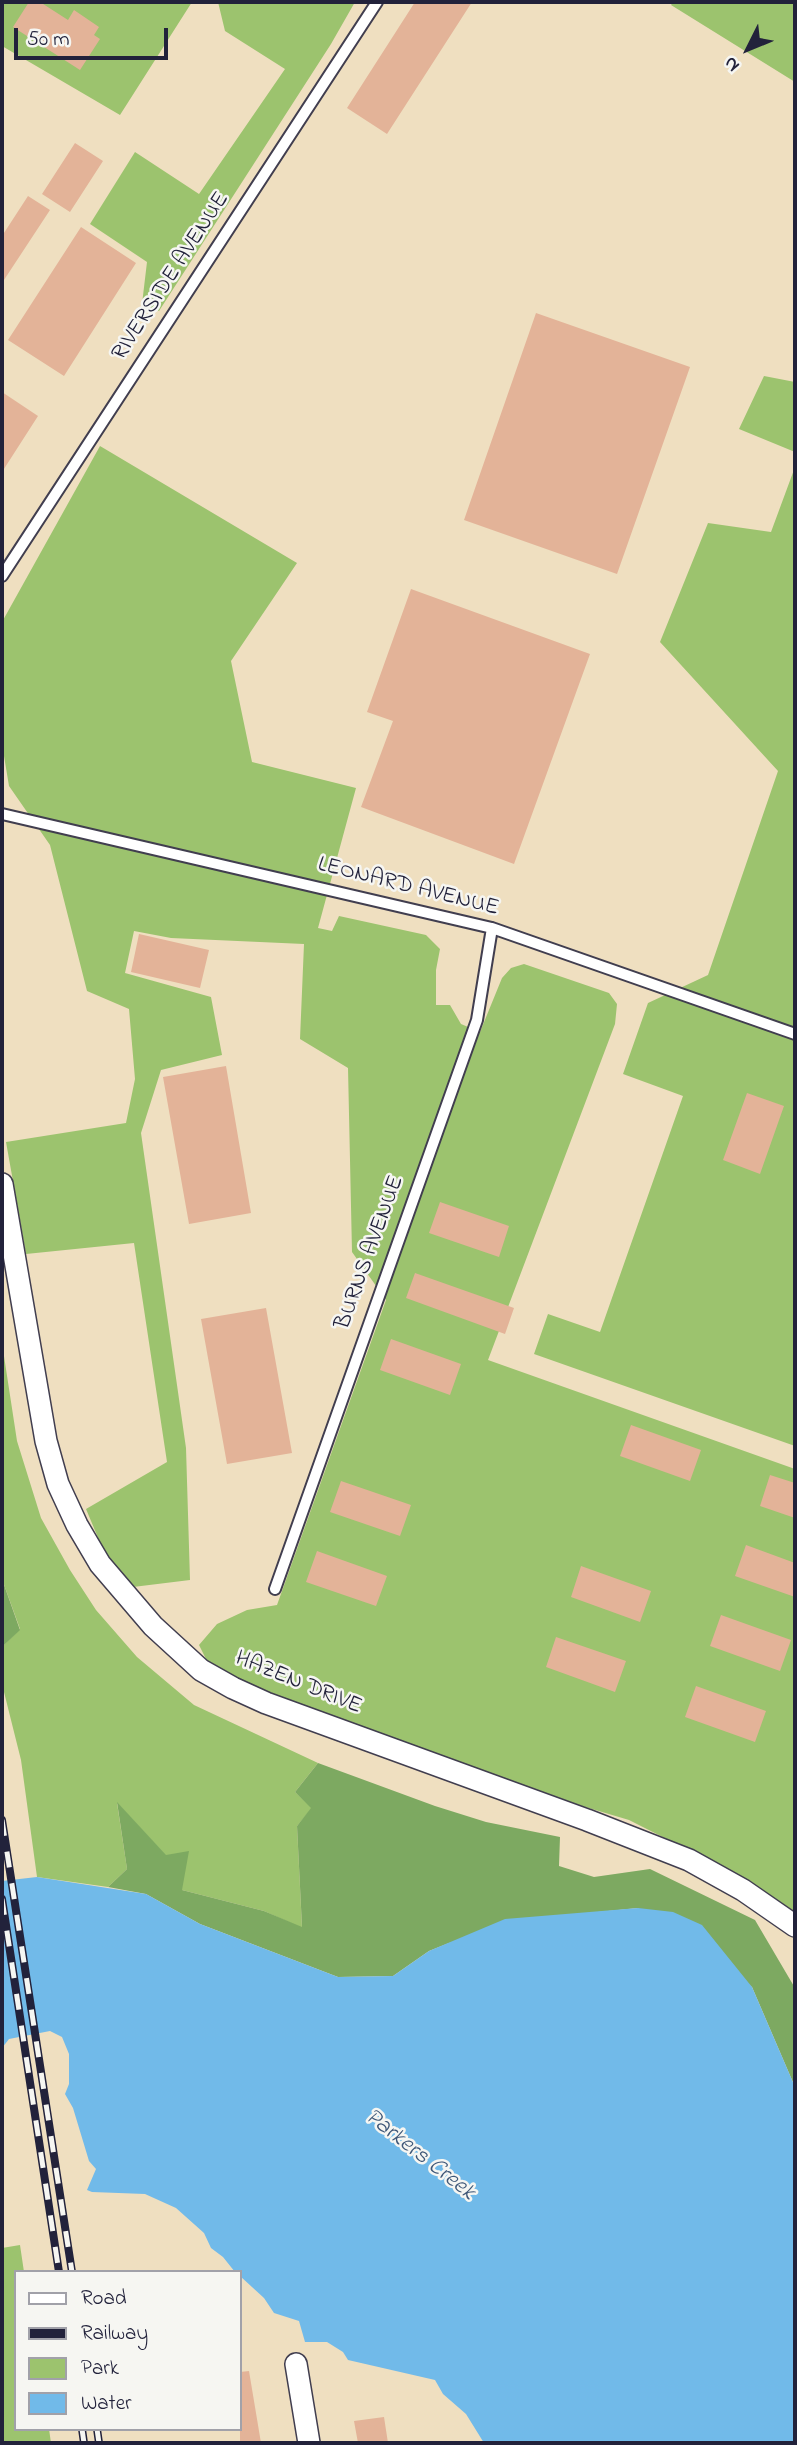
<!DOCTYPE html>
<html>
<head>
<meta charset="utf-8">
<style>
	body { margin:0 }
	#map { position:relative; width:797px; height:2445px; overflow:hidden; background:#efdfc0; font-family:"Indie Flower",sans-serif }
	canvas { display:block }
	.frame { position:absolute; inset:0; border:4px solid #22223b; pointer-events:none }
	.legend { position:absolute; left:14px; top:2270px; width:228px; height:161px; box-sizing:border-box; background:#f6f6f2; border:2px solid #a1a1a9; margin:0; padding:9px 12px; list-style:none; font-size:21px; color:#22223b }
	.legend li { display:flex; align-items:center; gap:14px; height:35px }
	.legend b { width:35px; border:2px solid #a1a1a9 }
	.north { position:absolute; left:713px; top:14px; width:70px; height:70px; -webkit-text-stroke:5px #f6f6f2; paint-order:stroke; rotate:227deg; font-size:19px; font-weight:700; line-height:28px; text-align:center; color:#22223b }
	.north::after { content:''; display:block; margin:auto; width:24px; height:32px; background:#22223b; clip-path:polygon(50% 0,100% 100%,50% 72%,0 100%) }
	.scale { position:absolute; left:14px; top:28px; width:154px; height:32px; box-sizing:border-box; border:4px solid #22223b; border-top:0; padding-left:9px; font-size:21px; line-height:24px; white-space:nowrap; color:#22223b; -webkit-text-stroke:5px #f6f6f2; paint-order:stroke }
</style>
</head>
<body>
<div id="map">
<canvas width="797" height="2445"></canvas>
<div class="frame"></div>
<ul class="legend">
<li><b style="height:9px;background:#fff"></b>Road</li>
<li><b style="height:9px;background:#22223b"></b>Railway</li>
<li><b style="height:19px;background:#9cc36e"></b>Park</li>
<li><b style="height:19px;background:#71bae9"></b>Water</li>
</ul>
<div class="north">N</div>
<div class="scale">50 m</div>
</div>
<script>
const c = document.querySelector('canvas').getContext('2d');
c.lineJoin = 'round';
function paint(path, color) {
  c.fillStyle = color;
  c.fill(path, 'evenodd');
}
function poly(rows) {
  const path = new Path2D();
  for (const r of rows) {
    path.moveTo(r[0], r[1]);
    for (let i = 2; i < r.length; i += 2) path.lineTo(r[i], r[i + 1]);
  }
  return path;
}
function trace(path, color, width, dash) {
  c.strokeStyle = color;
  c.lineWidth = width;
  c.lineCap = dash ? 'butt' : 'round';
  c.setLineDash(dash || []);
  c.stroke(path);
}
function write(font, color, halo, rows, align = 'center') {
  c.font = font + ' "Indie Flower",sans-serif';
  c.lineWidth = 5;
  c.setLineDash([]);
  c.textBaseline = 'middle';
  c.strokeStyle = halo;
  c.fillStyle = color;
  for (const [text, x, y, turn = 0] of rows) {
    c.save();
    c.translate(x, y);
    c.rotate((+turn || 0) * Math.PI / 180);
    c.textAlign = isNaN(turn) ? turn : align;
    if (halo) c.strokeText(text, 0, 0);
    c.fillText(text, 0, 0);
    c.restore();
  }
}
paint(poly([
	[2,2,192,2,120,115,2,46],
	[218,2,355,2,331,44,159,311,142,304,147,262,90,224,135,152,199,194,285,69,225,31],
	[673,2,795,2,795,82,671,5],
	[764,376,795,382,795,452,739,429],
	[100,446,297,563,231,661,252,762,356,788,318,928,332,931,339,916,426,935,440,949,436,970,436,1005,450,1005,461,1024,480,1032,502,978,511,968,524,964,609,993,617,1004,615,1024,488,1360,795,1469,795,1912,748,1880,629,1820,582,1806,257,1689,209,1665,199,1645,217,1624,247,1610,277,1605,386,1300,352,1252,348,1068,300,1039,304,944,171,938,134,931,125,973,211,997,222,1055,161,1070,141,1133,186,1448,190,1580,133,1587,104,1552,86,1509,167,1462,134,1243,26,1254,6,1142,126,1123,135,1079,129,1009,87,991,50,845,9,786,2,744,2,622],
	[795,467,795,1446,534,1354,548,1314,600,1332,683,1096,623,1074,648,1003,708,975,778,771,660,642,708,523,771,532],
	[2,1343,17,1441,41,1518,70,1570,96,1610,137,1657,194,1705,318,1763,295,1792,312,1808,297,1826,302,1928,264,1911,182,1890,166,1856,117,1803,127,1869,108,1887,37,1877,21,1760,2,1684,2,1647,20,1629,2,1579],
	[20,2245,24,2272,16,2272,16,2429,49,2429,51,2443,2,2443,2,2248]
]), '#9cc36e');
paint(poly([
	[2,1579,20,1630,2,1647],
	[318,1763,435,1806,486,1822,560,1837,559,1866,594,1877,650,1869,755,1920,795,1988,795,2087,752,1987,638,1908,578,1914,449,1943,429,1951,393,1976,338,1977,200,1924,146,1894,108,1887,127,1869,117,1802,166,1855,189,1851,182,1890,264,1911,302,1927,297,1826,311,1808,295,1792]
]), '#7da961');
paint(poly([
	[37,1877,146,1894,200,1924,338,1977,393,1976,429,1951,505,1919,638,1908,673,1912,702,1925,752,1987,795,2087,795,2443,484,2443,466,2414,443,2394,435,2380,348,2360,343,2352,327,2342,305,2342,299,2321,274,2313,264,2298,240,2276,240,2272,235,2272,223,2257,211,2248,204,2233,176,2208,145,2194,92,2192,87,2190,96,2169,89,2161,73,2108,65,2094,69,2084,69,2054,62,2037,50,2031,9,2039,2,2048,2,1881]
]), '#71bae9');
paint(poly([
	[29,2,40,2,68,20,74,10,99,27,94,35,100,39,80,70,13,27],
	[415,2,472,2,387,134,347,108],
	[75,143,103,161,70,212,42,194],
	[28,196,50,210,2,283,2,236],
	[81,227,136,263,64,376,8,340],
	[536,313,690,367,617,574,464,520],
	[2,392,38,416,2,472],
	[411,589,590,654,514,864,361,807,393,721,367,712],
	[139,934,209,950,200,988,131,972],
	[226,1066,251,1213,189,1224,163,1077],
	[747,1093,784,1106,760,1174,723,1160],
	[440,1202,509,1226,499,1257,429,1233],
	[415,1273,514,1308,505,1334,406,1298],
	[266,1308,292,1453,227,1464,201,1319],
	[391,1339,461,1364,450,1395,380,1370],
	[631,1425,701,1450,690,1481,620,1456],
	[770,1475,795,1483,795,1518,760,1506],
	[341,1481,411,1505,400,1536,330,1512],
	[746,1545,795,1563,795,1597,735,1576],
	[317,1551,387,1576,376,1606,306,1582],
	[581,1566,651,1591,640,1622,571,1597],
	[721,1615,791,1640,780,1671,710,1646],
	[556,1637,626,1661,615,1692,546,1667],
	[696,1686,766,1711,755,1742,685,1717],
	[249,2371,261,2443,240,2443,240,2372],
	[384,2417,388,2443,358,2443,354,2421]
]), '#e3b398');
const lane = poly([
	[2,576,377,2],
	[2,814,492,928,795,1034],
	[275,1589,477,1020,492,928]
]);
const street = poly([
	[2,1184,46,1441,58,1484,77,1525,100,1564,153,1626,201,1670,233,1688,266,1703,587,1820,689,1860,743,1890,795,1926],
	[296,2364,309,2443]
]);
trace(lane, '#413e4f', 14);
trace(street, '#413e4f', 24);
trace(lane, '#fff', 10);
trace(street, '#fff', 21);
const rail = poly([
	[2,1820,72,2272],
	[2,1899,59,2272],
	[82,2429,84,2443],
	[97,2429,99,2443]
]);
trace(rail, '#22223b', 8);
trace(rail, '#f6f6f2', 5, [16]);
write('23px', '#22223b', '#f6f6f2', [
	["RIVERSIDE AVENUE",172,277,-57],
	["LEONARD AVENUE",408,888,14],
	["BURNS AVENUE",371,1253,-70],
	["HAZEN DRIVE",298,1684,22]
]);
write('italic 24px', '#3e5778', '#f6f6f2', [
	["Parkers Creek",419,2156,38]
]);
</script>
</body>
</html>
